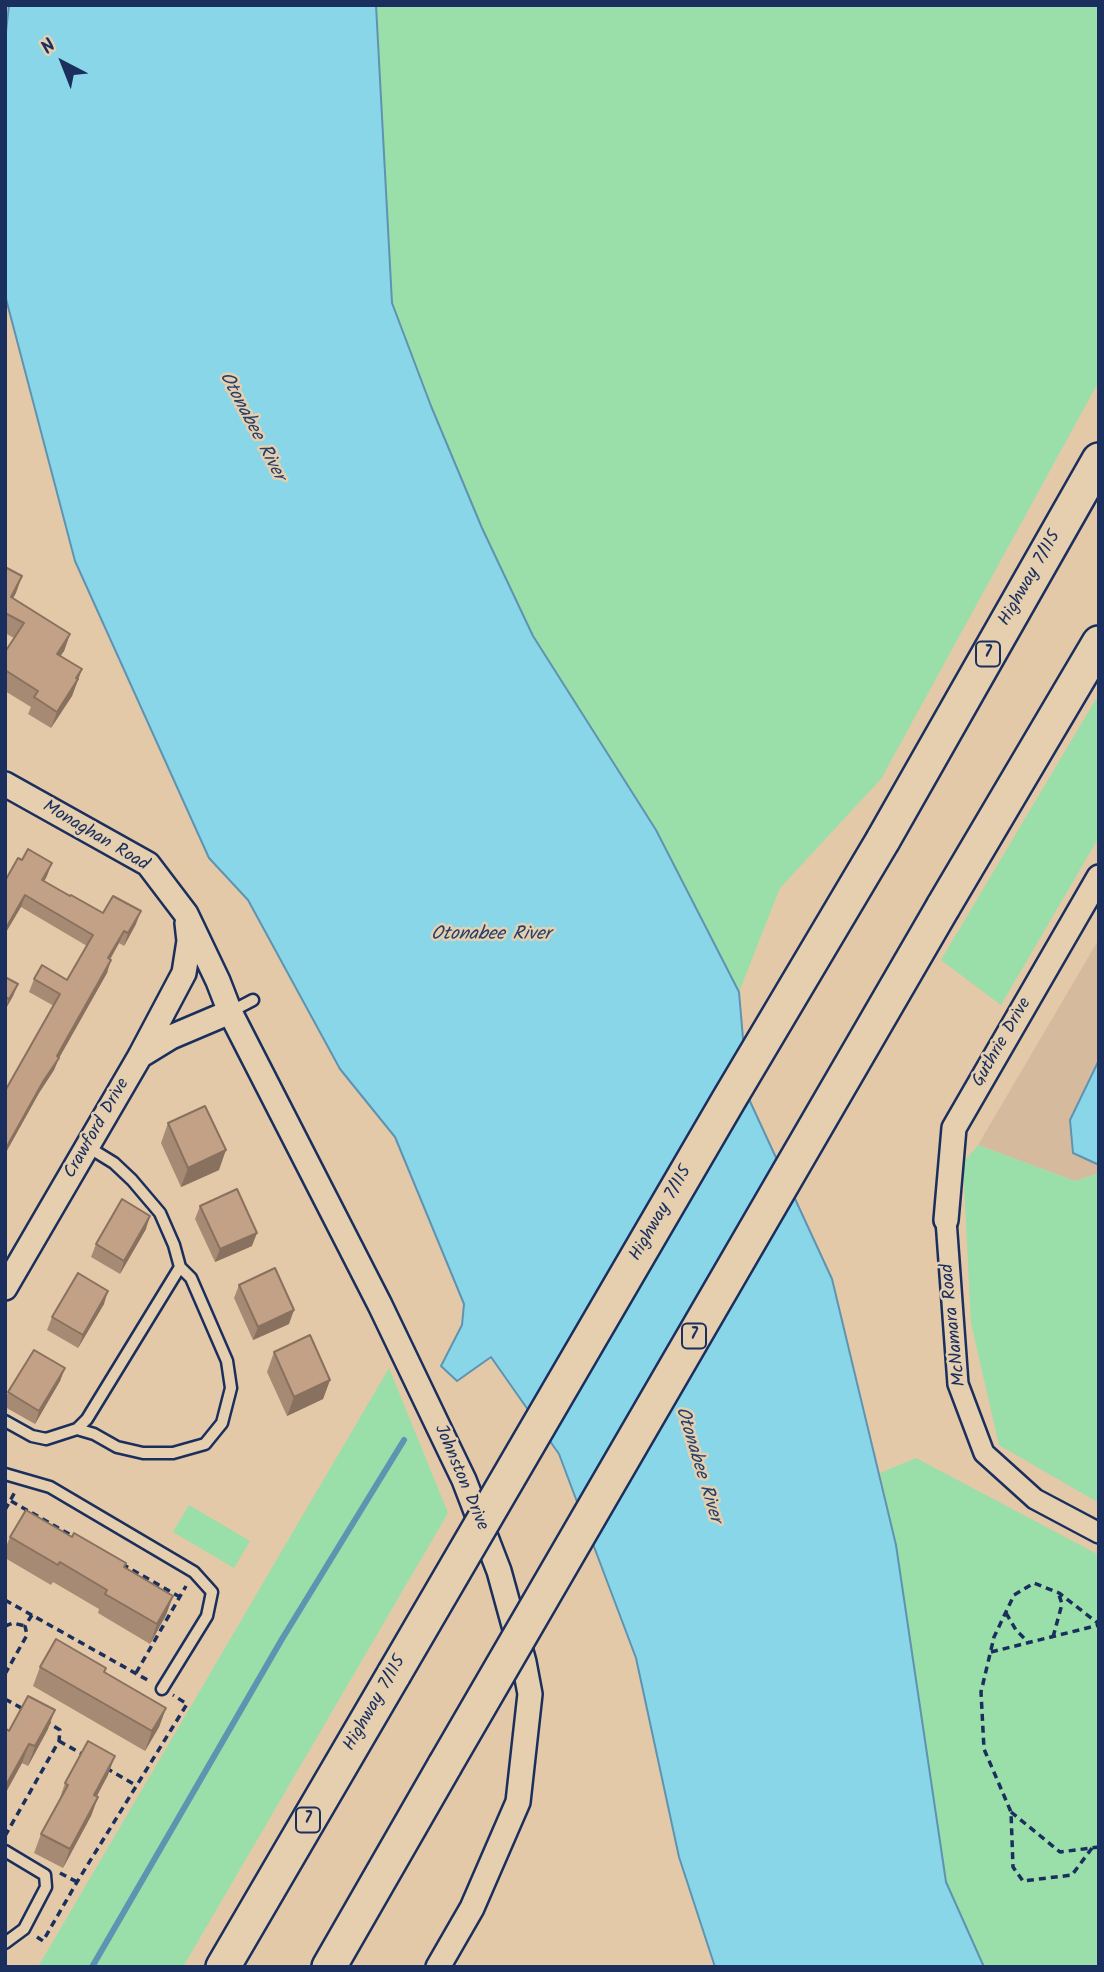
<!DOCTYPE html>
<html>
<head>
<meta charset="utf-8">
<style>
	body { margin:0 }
	#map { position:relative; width:1104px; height:1972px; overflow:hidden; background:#e3c9a8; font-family:Kalam,sans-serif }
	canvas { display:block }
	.frame { position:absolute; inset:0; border:7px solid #1b2f5e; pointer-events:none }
	.north { position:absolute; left:28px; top:28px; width:70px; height:70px; -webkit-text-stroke:5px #e5cfae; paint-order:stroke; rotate:318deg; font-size:19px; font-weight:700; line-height:28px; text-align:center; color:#1b2f5e }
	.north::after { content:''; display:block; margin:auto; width:24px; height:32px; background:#1b2f5e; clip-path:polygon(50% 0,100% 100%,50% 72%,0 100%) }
</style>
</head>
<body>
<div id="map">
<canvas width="1104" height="1972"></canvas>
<div class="frame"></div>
<div class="north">N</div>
</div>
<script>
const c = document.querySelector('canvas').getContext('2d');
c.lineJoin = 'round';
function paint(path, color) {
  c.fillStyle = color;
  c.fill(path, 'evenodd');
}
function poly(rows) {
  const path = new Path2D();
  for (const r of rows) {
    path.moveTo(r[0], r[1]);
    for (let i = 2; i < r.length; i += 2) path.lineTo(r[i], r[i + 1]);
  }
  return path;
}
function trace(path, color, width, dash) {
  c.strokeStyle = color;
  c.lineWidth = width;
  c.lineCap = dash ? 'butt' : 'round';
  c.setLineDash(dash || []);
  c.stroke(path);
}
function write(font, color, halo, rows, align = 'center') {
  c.font = font + ' Kalam,sans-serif';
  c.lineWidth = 5;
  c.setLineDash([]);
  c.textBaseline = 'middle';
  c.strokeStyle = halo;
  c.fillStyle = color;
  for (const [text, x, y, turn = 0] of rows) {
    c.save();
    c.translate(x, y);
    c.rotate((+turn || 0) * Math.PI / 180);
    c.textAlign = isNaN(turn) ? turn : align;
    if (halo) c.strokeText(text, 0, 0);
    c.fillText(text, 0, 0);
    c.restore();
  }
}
paint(poly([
	[1099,939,1099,1173,1075,1181,978,1145]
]), '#d5ba9d');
paint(poly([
	[376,5,1099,5,1099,381,881,779,780,888,739,992,656,830,533,636,482,528,431,406,392,303],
	[1099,694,1099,837,1001,1005,941,960],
	[978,1145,1075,1181,1099,1173,1099,1503,999,1445,971,1323,963,1163],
	[389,1368,448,1513,183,1967,38,1967],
	[916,1458,1099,1555,1099,1967,984,1967,946,1882,896,1545,880,1473],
	[189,1505,250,1541,234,1568,173,1532]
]), '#9adea9');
const water = poly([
	[9,5,376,5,392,303,431,406,482,528,533,636,656,830,739,992,748,1097,832,1279,896,1545,946,1882,984,1967,715,1967,679,1857,636,1658,559,1454,491,1357,457,1381,441,1366,462,1325,464,1304,395,1137,340,1069,248,900,209,858,75,561,5,295,5,41,9,5],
	[1099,1060,1099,1163,1097,1164,1073,1153,1070,1120,1099,1060]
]);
paint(water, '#8ad6e9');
trace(water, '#5e93b1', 2);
trace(poly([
	[92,1967,282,1639,404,1440]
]), '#5e93b1', 6);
const service = poly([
	[230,1012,253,1000],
	[5,1421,32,1436,46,1439,77,1429,87,1419,180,1267,174,1245,160,1213,132,1180,114,1163,88,1147],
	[77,1429,94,1434,117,1447,143,1453,173,1453,205,1444,222,1423,231,1388,227,1361,191,1278,180,1267],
	[5,1474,50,1487,194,1572,212,1592,207,1616,162,1689],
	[5,1851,45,1875,46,1887,24,1929,5,1943]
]);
const minor = poly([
	[946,1220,958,1384,984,1453,1035,1499,1099,1533]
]);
const tertiary = poly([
	[5,784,148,864,186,914,218,981,230,1012,380,1305,450,1451,464,1480,499,1571,524,1662,530,1694,518,1802,472,1908,438,1967],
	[140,1056,171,1037,230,1012],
	[946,1220,954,1128,1099,877],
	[5,1288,140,1056,184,973,189,941,187,923]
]);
const motorway = poly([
	[883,840,1099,460],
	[943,907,1099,643],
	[223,1967,394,1674],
	[329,1967,445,1765]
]);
trace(service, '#1b2f5e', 15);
trace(minor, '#1b2f5e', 24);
trace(tertiary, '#1b2f5e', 28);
trace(motorway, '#1b2f5e', 38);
trace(poly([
	[11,1501,76,1538],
	[5,1510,16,1490],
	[122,1564,180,1597],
	[5,1600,151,1682],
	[1006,1613,1016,1630,1028,1642],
	[5,1626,13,1623,25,1626],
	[1053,1637,1062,1604,1059,1595],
	[991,1652,1099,1625],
	[136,1673,186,1586],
	[5,1674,27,1635,25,1626,32,1615],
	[5,1699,25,1710],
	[59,1741,84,1755],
	[106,1768,137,1786],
	[1011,1812,1060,1852,1099,1847],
	[5,1836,59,1741,60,1730,47,1722],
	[1092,1848,1072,1875,1023,1881,1013,1867,1011,1812,984,1749,981,1692,994,1637,1014,1595,1034,1583,1059,1593,1099,1624],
	[60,1873,77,1882],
	[37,1937,43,1941,77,1882,187,1704,173,1695]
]), '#1b2f5e', 3.5, [7, 5]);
trace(service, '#e5cfae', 10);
trace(minor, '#e5cfae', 19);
trace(tertiary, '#e5cfae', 23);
trace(motorway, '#e5cfae', 33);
const motorwayBridge = poly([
	[394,1674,728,1101,883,840],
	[445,1765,943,907]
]);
trace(motorwayBridge, '#1b2f5e', 38, []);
trace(motorwayBridge, '#e5cfae', 33);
paint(poly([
	[5,567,16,593,13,598,70,634,64,651,60,656,82,669,72,696,51,728,28,714,31,707,5,691,5,652,14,638,5,633],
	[47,876,44,881,70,896,103,913,136,924,124,946,119,943,110,960,107,973,59,1058,54,1070,39,1093,5,1154,5,1091,54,1006,29,992,34,979,67,980,87,946,21,907,5,881],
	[5,977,18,984,13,996,5,1010],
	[168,1123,219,1170,181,1187,161,1143],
	[200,1206,252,1246,215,1262,195,1219],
	[146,1229,120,1274,91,1257,96,1244],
	[239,1285,289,1324,253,1340,234,1298],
	[104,1304,78,1348,47,1330,52,1317],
	[274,1352,330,1380,323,1399,287,1416,267,1372],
	[65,1368,60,1381,35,1424,5,1407,5,1401,8,1392],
	[10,1537,72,1537,126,1563,125,1567,173,1596,166,1615,150,1644,98,1613,99,1609,53,1582,51,1585,5,1558,5,1549],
	[40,1667,106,1668,104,1672,166,1708,159,1727,145,1751,33,1686],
	[5,1728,9,1731,48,1729,28,1766,22,1763,5,1794],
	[108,1775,97,1796,98,1797,91,1816,63,1868,34,1853,41,1834,59,1801,65,1783]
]), '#a78a74');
paint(poly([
	[22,576,16,593,5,612,11,597],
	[70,634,64,651,51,670,57,654],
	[82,669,72,696,51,728,57,712],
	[52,863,47,876,38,892,42,880],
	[25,895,21,907,5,934,5,930],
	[141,911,136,924,124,946,128,933],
	[124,931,119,943,103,971,108,958],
	[111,960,107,973,59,1058,54,1070,39,1093,5,1154,5,1150],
	[18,984,13,996,5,1010,9,999],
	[226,1150,219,1170,181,1187,188,1168],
	[150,1216,146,1229,120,1274,124,1261],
	[257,1233,252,1246,215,1262,220,1249],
	[108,1291,104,1304,78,1348,83,1335],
	[294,1310,289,1324,253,1340,258,1327],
	[65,1368,60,1381,35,1424,39,1411],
	[330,1380,323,1399,287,1416,294,1397],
	[173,1596,166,1615,150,1644,157,1624],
	[166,1708,159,1727,145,1751,152,1731],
	[55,1710,48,1729,28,1766,35,1746],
	[29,1744,22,1763,5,1794,5,1787],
	[115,1756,108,1775,87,1814,94,1795],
	[98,1797,91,1816,63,1868,70,1849]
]), '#88715e');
const building = poly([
	[5,567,22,576,11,597,70,634,57,654,82,669,76,678,78,679,57,712,34,697,38,691,5,670,5,652,24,623,5,613,5,567],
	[28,849,52,863,42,880,70,896,71,895,103,913,113,896,141,911,128,933,124,931,108,958,111,960,57,1056,59,1058,44,1080,5,1150,5,1091,60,994,34,979,42,965,67,980,93,935,25,895,5,930,5,881,18,858,22,860,28,849],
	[5,977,18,984,9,999,5,997,5,977],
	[205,1106,226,1150,188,1168,168,1123,205,1106],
	[237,1189,257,1233,220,1249,200,1206,237,1189],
	[122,1199,150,1216,124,1261,96,1244,122,1199],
	[275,1268,294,1310,258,1327,239,1285,275,1268],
	[78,1273,108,1291,83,1335,52,1317,78,1273],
	[310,1335,330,1380,294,1397,274,1352,310,1335],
	[34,1350,65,1368,39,1411,8,1392,34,1350],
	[26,1510,72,1537,74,1533,126,1563,124,1567,173,1596,157,1624,105,1594,107,1590,60,1562,58,1565,10,1537,26,1510],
	[56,1639,106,1668,104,1672,166,1708,152,1731,40,1667,56,1639],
	[28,1696,55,1710,35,1746,29,1744,5,1787,5,1728,9,1731,28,1696],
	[88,1741,115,1756,94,1795,98,1797,70,1849,41,1834,68,1785,65,1783,88,1741]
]);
paint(building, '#c2a187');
trace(building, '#88715e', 2);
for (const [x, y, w] of [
	[988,654,24],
	[694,1336,24],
	[308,1820,24]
]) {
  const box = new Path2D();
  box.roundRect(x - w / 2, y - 12.5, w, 25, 5);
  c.fillStyle = '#e5cfae';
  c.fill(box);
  trace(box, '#1b2f5e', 2);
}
write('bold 16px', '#1b2f5e', null, [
	["7",988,654],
	["7",694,1336],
	["7",308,1820]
]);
write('18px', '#1b2f5e', '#e5cfae', [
	["Highway 7/115",1031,579,-60],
	["Monaghan Road",95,837,31],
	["Guthrie Drive",1003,1043,-60],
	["Crawford Drive",98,1129,-60],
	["Highway 7/115",662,1214,-60],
	["McNamara Road",955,1325,-96],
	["Johnston Drive",460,1478,67],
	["Highway 7/115",376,1704,-60]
]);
write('italic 19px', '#26406c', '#e5cfae', [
	["Otonabee River",251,427,62],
	["Otonabee River",491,936],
	["Otonabee River",697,1465,73]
]);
</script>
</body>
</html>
